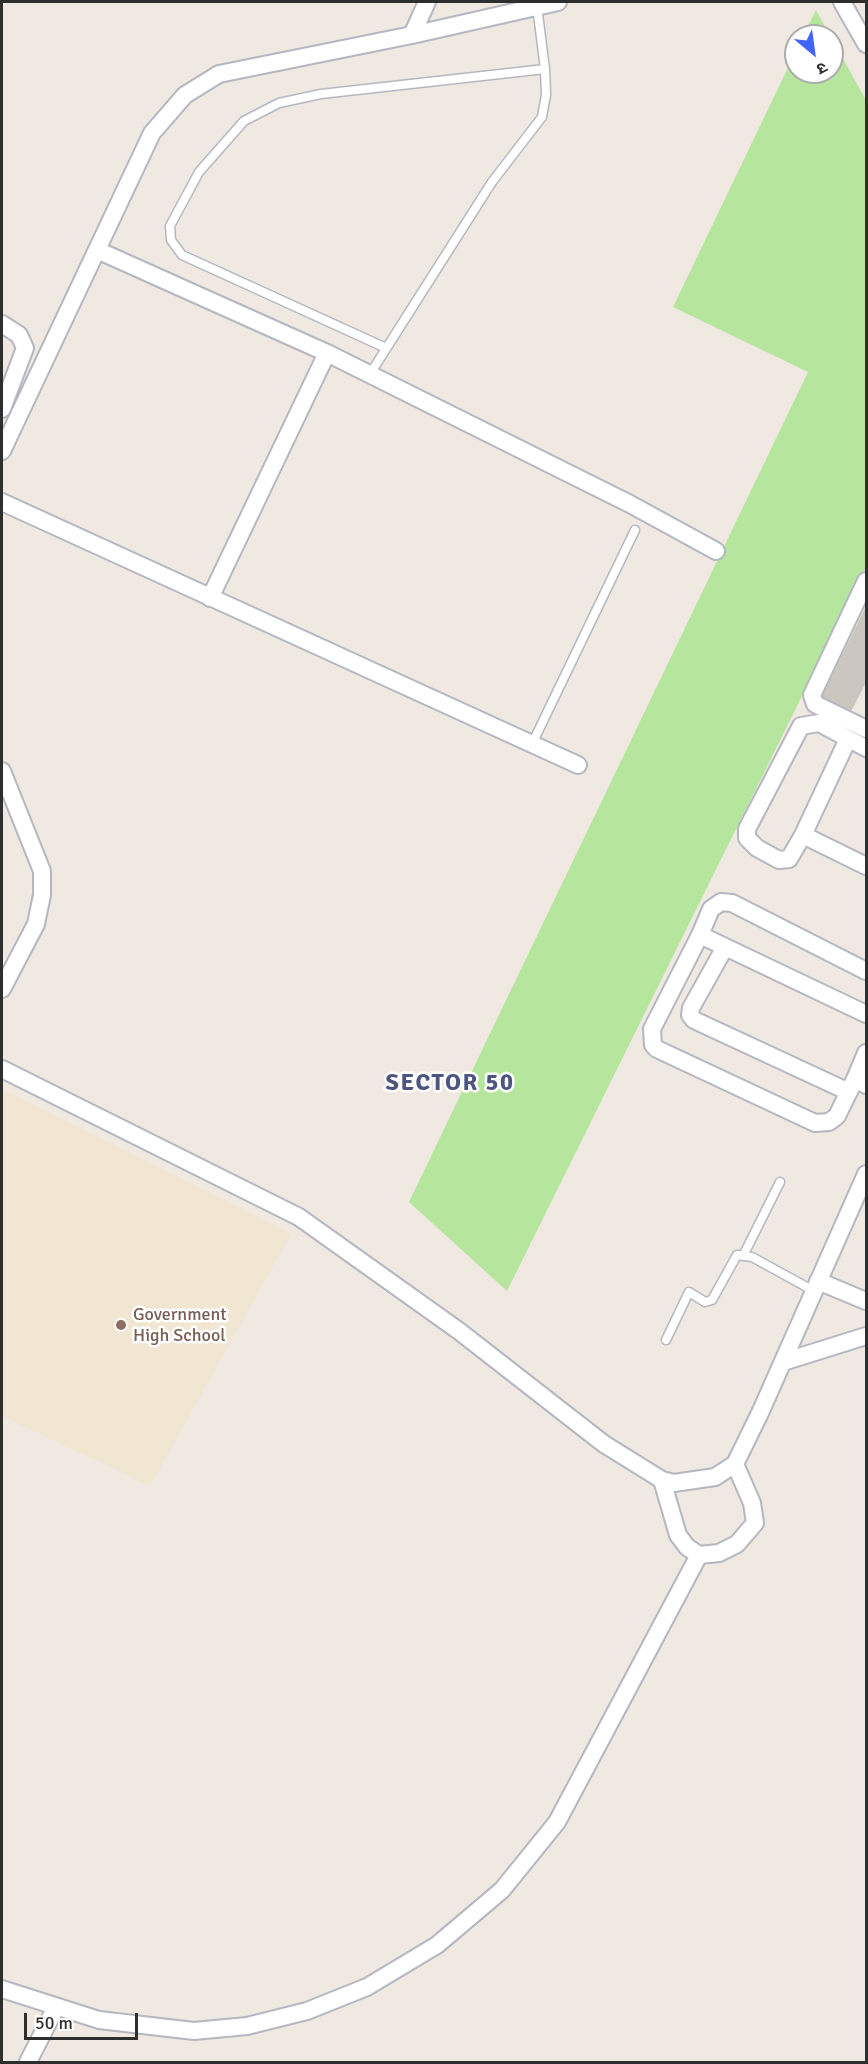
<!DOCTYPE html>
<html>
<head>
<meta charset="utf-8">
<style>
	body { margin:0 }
	#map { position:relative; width:868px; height:2064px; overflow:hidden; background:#efe9e1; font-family:Signika,"Noto Sans Devanagari",sans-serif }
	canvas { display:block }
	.frame { position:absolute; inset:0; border:3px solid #2e2e2e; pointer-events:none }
	.north { position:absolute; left:784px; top:24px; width:60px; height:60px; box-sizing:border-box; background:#fff; border:2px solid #ababab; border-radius:50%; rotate:151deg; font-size:16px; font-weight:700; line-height:24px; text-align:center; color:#2e2e2e }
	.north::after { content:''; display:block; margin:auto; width:21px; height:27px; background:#4264fb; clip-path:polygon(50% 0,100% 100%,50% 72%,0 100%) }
	.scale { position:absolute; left:24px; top:2013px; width:114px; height:27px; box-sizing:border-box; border:3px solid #2e2e2e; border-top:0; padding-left:8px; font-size:18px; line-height:21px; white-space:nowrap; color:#2e2e2e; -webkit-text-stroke:4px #fff; paint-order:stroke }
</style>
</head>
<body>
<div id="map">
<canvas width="868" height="2064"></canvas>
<div class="frame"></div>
<div class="north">उ</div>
<div class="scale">50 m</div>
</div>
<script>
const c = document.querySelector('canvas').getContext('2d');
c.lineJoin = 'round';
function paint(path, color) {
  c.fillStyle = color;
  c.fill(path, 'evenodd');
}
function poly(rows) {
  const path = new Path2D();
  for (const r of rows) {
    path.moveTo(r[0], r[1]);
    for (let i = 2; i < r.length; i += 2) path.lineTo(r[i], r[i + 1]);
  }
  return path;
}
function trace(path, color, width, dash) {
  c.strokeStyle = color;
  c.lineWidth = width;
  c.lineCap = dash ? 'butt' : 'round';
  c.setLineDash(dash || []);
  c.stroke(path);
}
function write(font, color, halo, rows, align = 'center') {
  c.font = font + ' Signika,sans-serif';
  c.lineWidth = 5;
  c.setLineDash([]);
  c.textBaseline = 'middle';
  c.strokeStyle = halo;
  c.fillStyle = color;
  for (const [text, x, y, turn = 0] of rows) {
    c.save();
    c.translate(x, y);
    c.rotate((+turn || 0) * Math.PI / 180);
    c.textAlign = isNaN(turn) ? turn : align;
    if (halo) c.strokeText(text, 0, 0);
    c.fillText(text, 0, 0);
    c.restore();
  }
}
paint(poly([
	[2,1089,291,1234,150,1486,2,1416]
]), '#f0e6d1');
paint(poly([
	[816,10,830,36,803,36],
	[832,39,866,100,866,567,507,1291,409,1202,808,372,673,307,796,51,796,72,832,72]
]), '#b6e59e');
const building = poly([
	[867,606,867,679,851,710,823,696,867,606]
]);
paint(building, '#cbc7bf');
trace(building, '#cbc5ba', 1.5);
const lane = poly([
	[386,348,182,255,171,240,170,226,199,172,244,121,279,103,321,94,545,69],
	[370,374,492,182,542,117,546,95,545,69,537,6],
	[532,744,635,530],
	[744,1254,780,1182],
	[666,1340,689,1292,705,1302,712,1300,737,1255,752,1257,814,1291]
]);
const street = poly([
	[842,2,866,44],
	[412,35,427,2],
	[97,250,327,353,630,504,716,551],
	[2,324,19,335,25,348,2,409],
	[2,451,152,133,185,95,219,74,412,35,558,2],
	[2,502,578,765],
	[866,581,812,695,815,704,866,729],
	[210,598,327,353],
	[866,748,819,723,801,726,747,829,747,838,757,848,779,860,789,859,803,835,866,866],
	[2,771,42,871,42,895,36,924,2,989],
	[803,835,848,739],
	[700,935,652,1029,653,1045,657,1049,815,1123,829,1122,837,1116,855,1079],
	[725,947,691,1008,690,1015,694,1020,849,1092],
	[866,971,732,903,721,902,711,909,700,935,866,1014],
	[866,1053,855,1079,866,1085],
	[2,1069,299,1217,459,1331,604,1444,662,1480,674,1483,715,1477,735,1464,760,1413,866,1174],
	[818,1281,866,1301],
	[783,1362,866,1336],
	[662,1480,678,1535,687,1547,699,1555,719,1553,737,1544,755,1523,752,1503,735,1464],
	[2,1989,99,2020,194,2031,247,2026,307,2011,367,1987,437,1945,502,1890,557,1822,699,1555],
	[28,2062,55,2009]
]);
trace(lane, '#b4b7c1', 11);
trace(street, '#b4b7c1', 20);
trace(lane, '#fff', 8);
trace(street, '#fff', 16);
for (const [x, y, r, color] of [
	[121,1325,6,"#8d6e63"]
]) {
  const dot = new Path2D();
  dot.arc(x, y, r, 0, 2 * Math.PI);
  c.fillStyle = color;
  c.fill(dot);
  trace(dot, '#fff', 2);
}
write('18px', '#785e54', '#fff', [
	["Government",133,1315],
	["High School",133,1336]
], 'left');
c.letterSpacing = '1.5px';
write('bold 24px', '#4d5680', '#fff', [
	["SECTOR 50",450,1084]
]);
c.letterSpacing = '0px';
</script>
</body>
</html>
